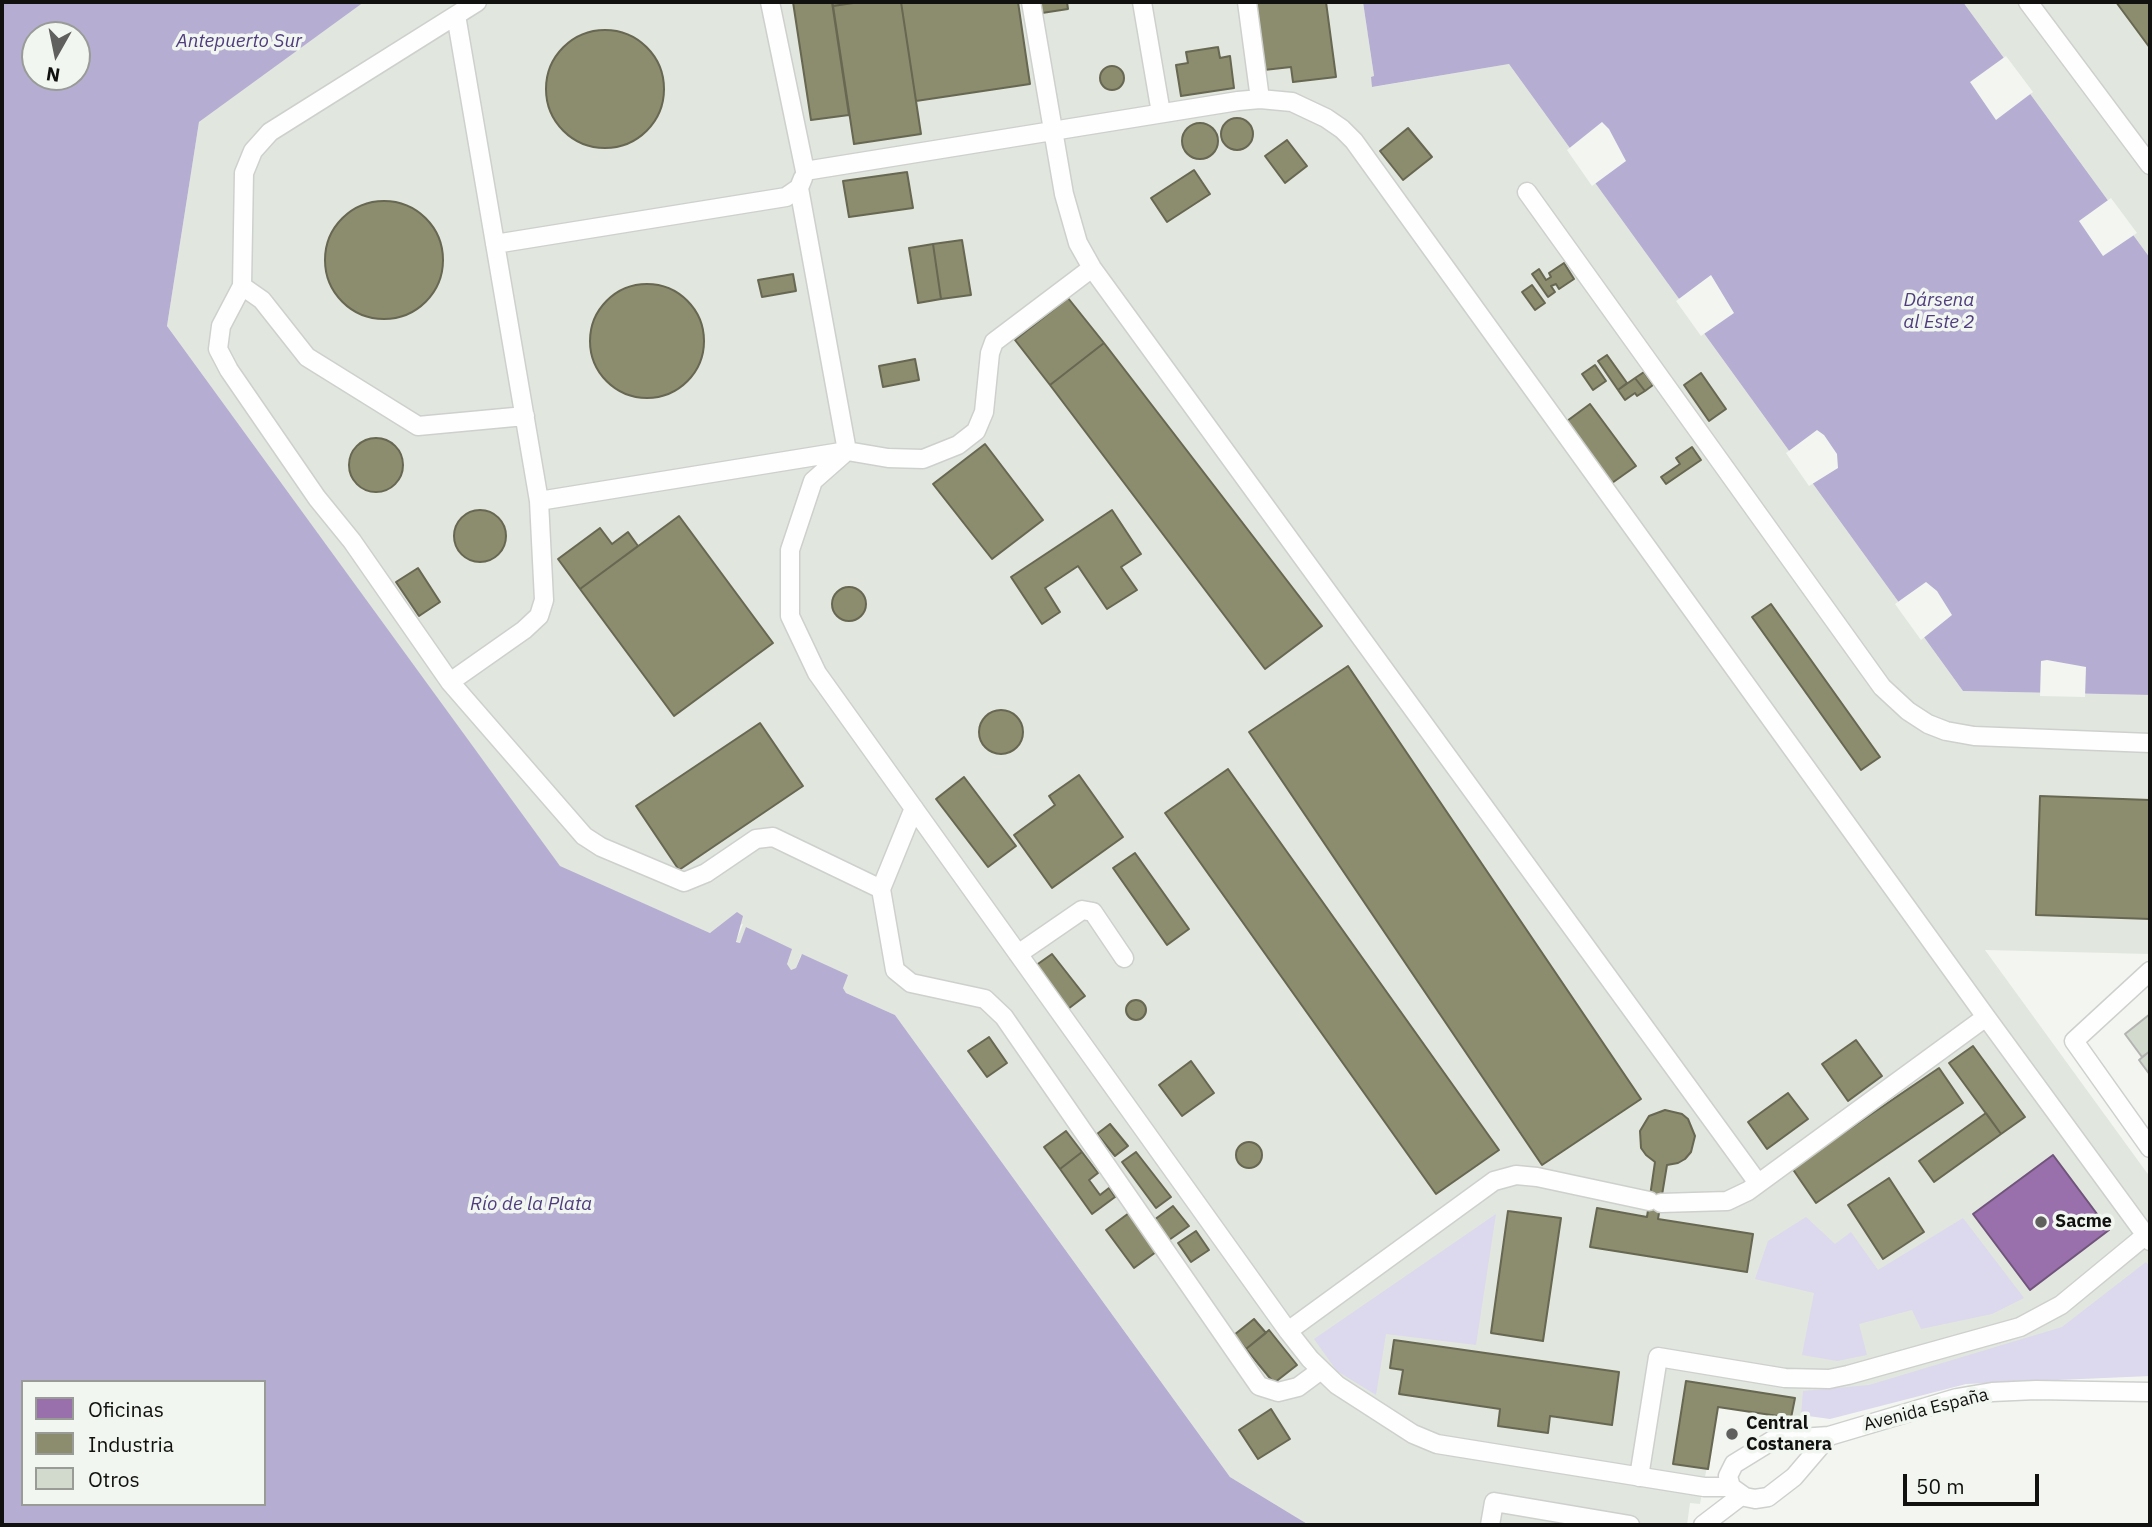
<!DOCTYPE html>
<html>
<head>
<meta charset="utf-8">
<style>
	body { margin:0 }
	#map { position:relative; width:2152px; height:1527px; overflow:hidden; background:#f3f5f1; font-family:"IBM Plex Sans",sans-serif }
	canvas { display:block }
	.frame { position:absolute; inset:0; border:4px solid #111210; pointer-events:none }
	.legend { position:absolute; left:21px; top:1380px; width:245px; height:126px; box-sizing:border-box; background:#f2f6f0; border:2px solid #989b96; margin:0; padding:9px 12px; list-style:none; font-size:21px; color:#111210 }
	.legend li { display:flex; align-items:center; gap:14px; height:35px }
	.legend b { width:35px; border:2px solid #989b96 }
	.north { position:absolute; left:21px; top:21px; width:70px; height:70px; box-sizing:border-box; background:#f2f6f0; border:2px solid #989b96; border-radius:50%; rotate:189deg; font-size:19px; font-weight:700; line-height:28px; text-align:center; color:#111210 }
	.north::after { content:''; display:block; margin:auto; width:24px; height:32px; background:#60615f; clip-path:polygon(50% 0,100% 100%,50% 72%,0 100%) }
	.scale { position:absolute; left:1903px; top:1474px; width:136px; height:32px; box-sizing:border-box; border:4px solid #111210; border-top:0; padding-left:9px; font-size:21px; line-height:24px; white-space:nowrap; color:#111210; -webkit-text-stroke:5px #f2f6f0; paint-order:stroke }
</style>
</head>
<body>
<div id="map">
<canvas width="2152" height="1527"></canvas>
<div class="frame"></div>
<ul class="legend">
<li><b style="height:19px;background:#9970ab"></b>Oficinas</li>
<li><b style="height:19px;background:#8c8c6e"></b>Industria</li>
<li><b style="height:19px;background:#d2dace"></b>Otros</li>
</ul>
<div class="north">N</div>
<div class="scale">50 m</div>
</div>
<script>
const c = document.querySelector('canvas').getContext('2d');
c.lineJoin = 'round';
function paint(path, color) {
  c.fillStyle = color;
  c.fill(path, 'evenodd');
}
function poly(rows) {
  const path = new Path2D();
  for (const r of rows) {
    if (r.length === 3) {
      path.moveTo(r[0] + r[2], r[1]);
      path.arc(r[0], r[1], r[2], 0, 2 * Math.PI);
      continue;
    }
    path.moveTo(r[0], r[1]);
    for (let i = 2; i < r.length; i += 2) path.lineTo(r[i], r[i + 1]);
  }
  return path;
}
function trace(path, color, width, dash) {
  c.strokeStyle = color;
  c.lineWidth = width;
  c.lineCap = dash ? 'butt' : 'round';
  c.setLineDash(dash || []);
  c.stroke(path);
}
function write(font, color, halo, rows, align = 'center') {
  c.font = font + ' "IBM Plex Sans",sans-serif';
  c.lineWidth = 7;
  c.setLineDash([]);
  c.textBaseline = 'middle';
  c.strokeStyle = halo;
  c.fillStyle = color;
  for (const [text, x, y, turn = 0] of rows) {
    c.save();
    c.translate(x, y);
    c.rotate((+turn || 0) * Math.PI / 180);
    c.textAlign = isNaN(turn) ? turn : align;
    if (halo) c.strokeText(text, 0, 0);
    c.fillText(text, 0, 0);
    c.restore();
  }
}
paint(poly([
	[364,2,1363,2,1374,76,1373,87,1509,64,1963,691,2150,695,2150,954,1985,950,2150,1177,2150,1354,2037,1353,1798,1418,1718,1407,1700,1504,1690,1503,1687,1525,1309,1525,1230,1477,895,1015,846,993,843,988,801,955,796,968,791,970,747,927,740,943,736,941,743,924,710,933,560,867,167,326,199,122],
	[1963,2,2150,2,2150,258]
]), '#e1e7de');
paint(poly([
	[1496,1214,1476,1345,1386,1334,1376,1395,1337,1371,1314,1339],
	[1806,1217,1835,1244,1851,1232,1878,1270,1963,1218,2024,1298,1992,1314,1921,1329,1912,1310,1859,1324,1867,1355,1837,1361,1802,1355,1814,1293,1755,1279,1768,1241],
	[2146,1262,2150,1268,2150,1376,1966,1384,1830,1419,1801,1415,1803,1391,1869,1385,2062,1327]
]), '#dcd8ee');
paint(poly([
	[2,2,364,2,199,122,167,326,560,866,710,933,737,912,743,916,736,942,740,943,746,927,792,949,787,964,791,970,796,968,802,954,848,975,843,988,846,993,895,1015,1230,1477,1309,1525,2,1525],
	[35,35,77,35,77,77,35,77],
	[23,1382,264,1382,264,1504,23,1504],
	[1363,2,1963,2,2150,258,2150,695,1963,691,1509,64,1372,87,1371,77,1374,76]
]), '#b5aed2');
paint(poly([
	[2006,56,2033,92,1996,120,1970,82],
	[1602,122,1609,129,1626,161,1592,186,1567,150],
	[2111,198,2137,233,2103,256,2079,221],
	[1711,275,1734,313,1701,336,1676,301],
	[1817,430,1824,435,1837,454,1838,468,1809,486,1786,453],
	[1926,582,1937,591,1952,615,1921,640,1895,604],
	[2047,660,2086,667,2085,697,2040,696,2041,661]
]), '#f3f5f1');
const offices = poly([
	[2053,1155,2109,1230,2030,1290,1973,1214,2053,1155]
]);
paint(offices, '#9970ab');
trace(offices, '#70547c', 2);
const industry = poly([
	[793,2,832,2,849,115,811,120,793,2],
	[832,2,860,2,833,6,832,2],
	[860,2,901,2,921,134,854,144,833,6,860,2],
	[901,2,1018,2,1030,84,916,101,901,2],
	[1040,2,1067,2,1068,9,1042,13,1040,2],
	[1255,2,1326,2,1336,77,1293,82,1291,67,1264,70,1255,2],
	[2116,2,2150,2,2150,48,2116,2],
	[605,89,59],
	[1218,47,1220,58,1230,56,1234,88,1181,96,1176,65,1188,63,1186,52,1218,47],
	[1112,78,12],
	[1237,134,16],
	[1200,141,18],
	[1408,128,1432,157,1403,180,1380,151,1408,128],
	[1287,140,1307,166,1285,183,1265,156,1287,140],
	[1194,170,1210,194,1167,222,1151,198,1194,170],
	[907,172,913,208,849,217,843,181,907,172],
	[384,260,59],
	[962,240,971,295,941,299,933,244,962,240],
	[933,244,941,299,918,303,909,248,933,244],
	[1564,263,1574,279,1559,289,1556,284,1551,286,1555,292,1548,297,1532,274,1539,269,1546,280,1551,277,1549,273,1564,263],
	[793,274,796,291,762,297,758,280,793,274],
	[647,341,57],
	[1532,285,1545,303,1535,310,1522,292,1532,285],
	[1068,298,1104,343,1050,385,1015,340,1068,298],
	[1104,343,1322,626,1265,669,1050,385,1104,343],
	[1607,355,1627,383,1618,390,1598,361,1607,355],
	[915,359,919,380,883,387,879,366,915,359],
	[1595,365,1606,381,1593,390,1582,374,1595,365],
	[1644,372,1653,385,1645,391,1635,378,1644,372],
	[1701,373,1726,409,1709,421,1684,385,1701,373],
	[1635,378,1645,391,1637,396,1635,393,1625,400,1618,390,1635,378],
	[1590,404,1636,466,1612,483,1567,421,1590,404],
	[376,465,27],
	[985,444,1043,520,992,559,933,484,985,444],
	[1692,447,1701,460,1666,484,1661,477,1680,464,1676,458,1692,447],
	[480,536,26],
	[1112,510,1141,554,1121,567,1137,590,1107,609,1078,566,1045,588,1060,612,1042,624,1011,577,1112,510],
	[679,516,773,643,674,716,580,589,679,516],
	[600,528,612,544,628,532,638,546,580,589,558,559,600,528],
	[418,568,440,602,419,616,396,582,418,568],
	[849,604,17],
	[1771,604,1880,757,1861,770,1752,617,1771,604],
	[1348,666,1641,1099,1542,1165,1249,732,1348,666],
	[1001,732,22],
	[760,723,803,786,679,870,636,806,760,723],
	[1228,769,1499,1150,1436,1194,1165,813,1228,769],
	[1079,775,1123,837,1052,888,1014,835,1055,805,1049,796,1079,775],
	[964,777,1016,846,988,867,936,799,964,777],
	[2040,796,2150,800,2150,919,2036,915,2040,796],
	[1135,853,1189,929,1167,945,1113,868,1135,853],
	[1052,954,1085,996,1068,1009,1035,966,1052,954],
	[1136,1010,10],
	[989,1037,1007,1063,987,1077,968,1051,989,1037],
	[1856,1040,1882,1076,1848,1101,1822,1064,1856,1040],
	[1973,1046,2025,1117,2001,1134,1949,1063,1973,1046],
	[1191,1061,1214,1093,1182,1116,1159,1085,1191,1061],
	[1939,1068,1963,1103,1816,1203,1792,1168,1939,1068],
	[1788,1093,1808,1119,1767,1149,1748,1122,1788,1093],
	[1665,1110,1682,1114,1688,1119,1695,1136,1691,1152,1685,1159,1678,1163,1667,1165,1658,1219,1753,1234,1747,1272,1590,1247,1597,1208,1647,1217,1655,1162,1646,1155,1641,1148,1640,1131,1649,1116,1665,1110],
	[1986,1113,2001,1134,1934,1182,1919,1161,1986,1113],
	[1110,1124,1128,1146,1115,1156,1097,1134,1110,1124],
	[1066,1131,1082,1152,1060,1169,1044,1147,1066,1131],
	[1249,1155,13],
	[1082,1152,1098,1173,1089,1180,1100,1195,1109,1188,1115,1197,1092,1214,1060,1169,1082,1152],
	[1136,1152,1171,1197,1156,1208,1122,1162,1136,1152],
	[1889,1178,1924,1232,1883,1259,1848,1205,1889,1178],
	[1173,1206,1189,1226,1169,1240,1154,1220,1173,1206],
	[1508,1211,1561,1218,1543,1341,1491,1333,1508,1211],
	[1129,1213,1156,1252,1134,1268,1106,1230,1129,1213],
	[1196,1231,1209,1250,1191,1262,1178,1243,1196,1231],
	[1254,1319,1266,1333,1246,1349,1234,1335,1254,1319],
	[1269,1330,1297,1365,1274,1383,1246,1349,1269,1330],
	[1394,1340,1619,1372,1612,1425,1550,1416,1548,1433,1498,1426,1500,1409,1399,1394,1403,1370,1390,1368,1394,1340],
	[1686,1381,1795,1398,1791,1418,1718,1407,1708,1469,1673,1464,1686,1381],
	[1271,1409,1290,1439,1258,1459,1239,1430,1271,1409]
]);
paint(industry, '#8c8c6e');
trace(industry, '#676752', 2);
const building = poly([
	[2150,1014,2150,1051,2142,1057,2125,1034,2150,1014],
	[2150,1051,2150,1075,2139,1060,2150,1051]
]);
paint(building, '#d2dace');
trace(building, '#b3b4b1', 2);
const minor = poly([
	[477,2,270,132,253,151,244,173,242,286,221,326,218,349,229,370,317,498,352,541,450,682,584,836,601,847,684,882,706,873,756,839,773,837,881,889,895,970,911,983,985,999,1004,1017,1259,1386,1278,1392,1298,1387,1321,1370],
	[770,2,805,171,1238,101,1260,99,1292,102,1326,118,1342,129,1354,141,1986,1017,2150,1241],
	[1031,2,1064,194,1078,243,1092,268,1758,1183],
	[1142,2,1161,113],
	[1247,2,1260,99],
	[2028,2,2150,165],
	[799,188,847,451,813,481,790,550,790,616,817,673,1288,1331,1310,1359,1337,1385,1413,1434,1437,1444,1704,1487,1731,1487],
	[1527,192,1882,687,1908,711,1928,724,1946,731,1974,736,2150,743],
	[495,244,786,197,799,188,803,178],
	[242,286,262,300,307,357,418,426,525,416],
	[539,501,847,451,888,458,923,459,958,445,976,431,984,412,990,353,994,342,1092,268],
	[450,682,524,630,539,616,544,600,539,501,456,15],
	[881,889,914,808],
	[1018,954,1082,910,1093,912,1124,958],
	[2150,971,2074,1041,2150,1148],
	[1661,1203,1727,1201,1748,1191,1986,1017],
	[1288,1331,1494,1181,1516,1175,1537,1177,1649,1201],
	[1829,1436,1794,1477,1768,1497,1755,1499,1745,1497,1731,1487,1728,1476,1734,1464,1773,1440,1829,1436,1957,1398,1992,1392,2036,1390,2150,1392],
	[1639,1477,1658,1357,1785,1378,1829,1379,1848,1375,2020,1327,2061,1305,2146,1235],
	[1490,1525,1494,1502,1630,1525],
	[1703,1525,1741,1496]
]);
trace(minor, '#ced0cd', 21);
trace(minor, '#fdfefd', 18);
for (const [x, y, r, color] of [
	[2041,1222,7,"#60615f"],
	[1732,1434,7,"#60615f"]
]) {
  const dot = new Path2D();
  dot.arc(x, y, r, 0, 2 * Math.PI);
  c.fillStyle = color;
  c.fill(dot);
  trace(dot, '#f2f6f0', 2.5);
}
write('bold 18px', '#111210', '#f2f6f0', [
	["Sacme",2055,1222],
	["Central",1746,1424],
	["Costanera",1746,1445]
], 'left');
write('18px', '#111210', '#f2f6f0', [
	["Avenida España",1926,1410,-14]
]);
write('italic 19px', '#4f3d7f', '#f2f6f0', [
	["Antepuerto Sur",239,42],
	["Dársena",1939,301],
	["al Este 2",1939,323],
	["Río de la Plata",531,1205]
]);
</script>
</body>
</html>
